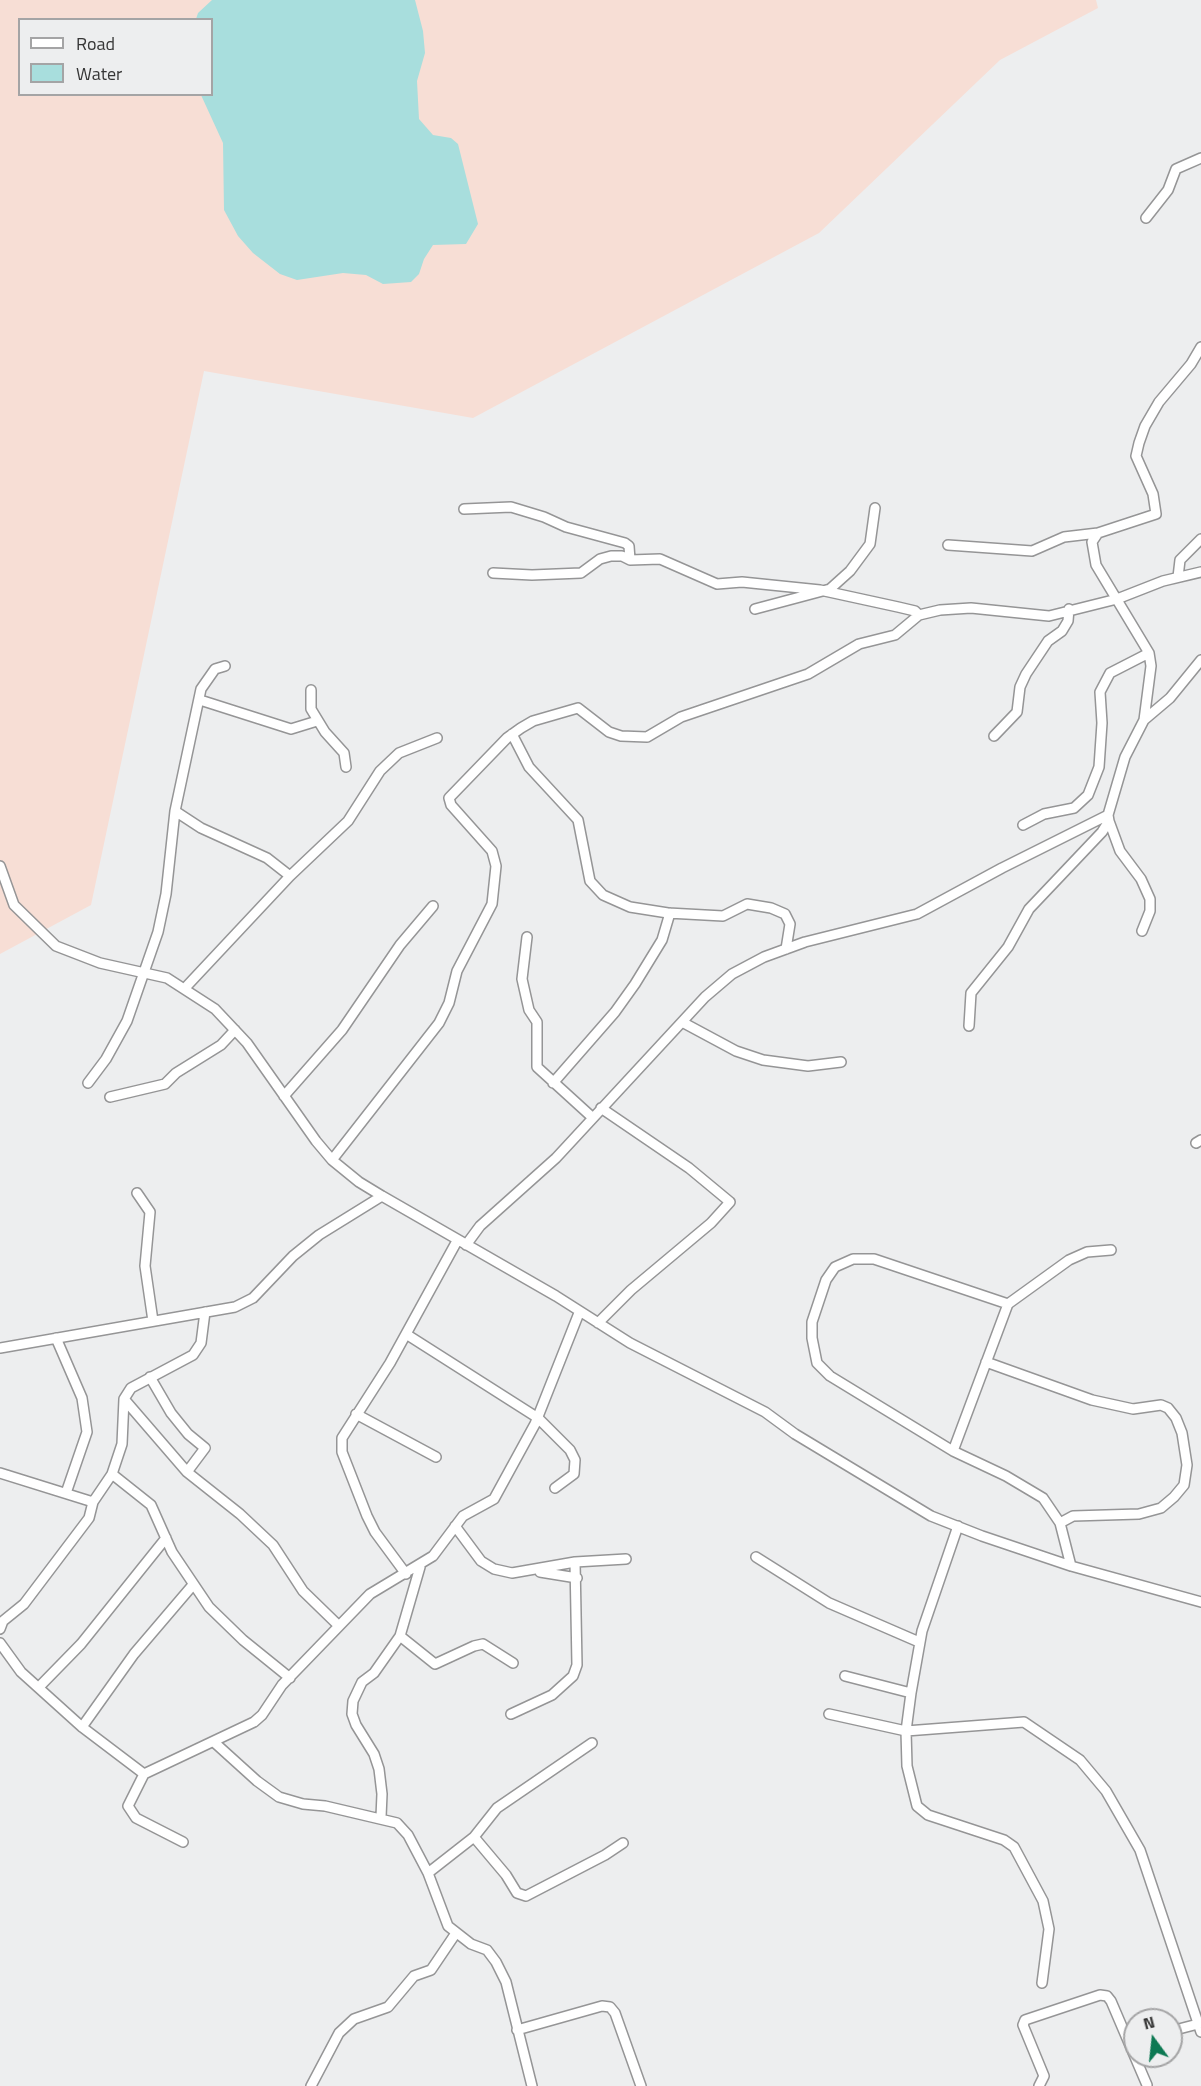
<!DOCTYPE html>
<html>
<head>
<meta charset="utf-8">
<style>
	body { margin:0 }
	#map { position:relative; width:1201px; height:2086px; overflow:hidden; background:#edeeef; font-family:"Titillium Web",sans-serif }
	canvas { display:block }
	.legend { position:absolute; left:18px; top:18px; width:195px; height:78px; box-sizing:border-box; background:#edeeef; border:2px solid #a4a4a5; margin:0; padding:8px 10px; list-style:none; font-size:18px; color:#363636 }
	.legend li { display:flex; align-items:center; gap:12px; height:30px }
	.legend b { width:30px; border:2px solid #a4a4a5 }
	.north { position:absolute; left:1123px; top:2008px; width:60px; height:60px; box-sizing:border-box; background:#edeeef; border:2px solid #a4a4a5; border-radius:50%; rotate:345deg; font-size:16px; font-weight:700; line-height:24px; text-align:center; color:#363636 }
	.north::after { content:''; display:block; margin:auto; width:21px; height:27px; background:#0d7953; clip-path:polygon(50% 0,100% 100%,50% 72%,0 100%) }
</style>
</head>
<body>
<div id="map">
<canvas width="1201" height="2086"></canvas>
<ul class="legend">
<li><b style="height:8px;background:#fff"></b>Road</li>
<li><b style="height:16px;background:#a8dedd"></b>Water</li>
</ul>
<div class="north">N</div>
</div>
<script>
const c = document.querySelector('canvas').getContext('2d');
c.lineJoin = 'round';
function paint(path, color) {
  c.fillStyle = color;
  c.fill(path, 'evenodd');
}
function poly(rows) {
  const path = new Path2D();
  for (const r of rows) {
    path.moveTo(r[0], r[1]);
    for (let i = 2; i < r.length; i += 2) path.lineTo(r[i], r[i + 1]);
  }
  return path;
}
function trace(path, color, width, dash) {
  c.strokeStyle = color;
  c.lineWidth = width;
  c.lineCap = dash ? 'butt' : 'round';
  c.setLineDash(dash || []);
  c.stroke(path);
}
paint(poly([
	[0,0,1096,0,1098,8,1000,60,819,233,473,418,204,371,91,905,0,954],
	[20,20,212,20,212,94,20,94]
]), '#f7ded5');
paint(poly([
	[212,0,415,0,423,31,425,53,417,81,419,119,433,135,451,138,458,144,478,224,466,244,433,245,424,259,419,274,411,282,383,284,366,275,343,273,297,280,280,274,253,253,238,236,224,210,223,143,201,95,212,94,212,20,196,19,198,13]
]), '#a8dedd');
const minor = poly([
	[1146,218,1168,190,1176,169,1201,158],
	[464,509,511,507,544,517,566,527,625,543,629,546,630,560],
	[948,545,1032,551,1064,537,1098,533],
	[493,573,532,575,581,573,600,559,611,556,622,556,630,560,660,559,717,584,742,582,820,590,898,607,915,611,919,615],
	[1178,577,1180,560,1201,539],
	[755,609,830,589,850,571,870,544,875,508],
	[311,690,311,709,325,732,344,753,346,767],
	[200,700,291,729,317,721],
	[1144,720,1170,698,1201,660],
	[512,734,529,767,578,820,590,881,603,895,630,907,668,913,723,916,747,904,771,908,785,914,790,924,786,949],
	[994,736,1017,712,1020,687,1026,674,1048,641,1062,631,1068,621,1069,609],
	[175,811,201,828,267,858,290,876],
	[1109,821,1120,851,1141,879,1150,899,1150,911,1142,931],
	[1023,825,1044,814,1074,808,1088,795,1099,767,1102,723,1100,692,1110,673,1149,653],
	[0,866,14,905,56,946,100,963,167,978,215,1009,247,1043,316,1141,332,1160,359,1182,382,1196,556,1296,630,1343,765,1412,795,1434,931,1516,982,1536,1071,1566,1201,1602],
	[527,937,522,979,529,1010,537,1022,537,1067,593,1118],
	[185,988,290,876,348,821,380,771,399,753,437,738],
	[682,1022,736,1051,763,1060,808,1066,841,1062],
	[969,1026,971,993,1008,947,1029,909,1102,832,1109,821,1108,815],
	[88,1083,106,1059,127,1021,158,932,166,894,175,811,201,689,215,669,225,666],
	[553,1083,615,1012,635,984,662,940,670,913],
	[284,1096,342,1030,400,945,433,906],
	[110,1097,165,1084,176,1073,221,1045,235,1030],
	[1196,1143,1201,1140],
	[332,1160,439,1023,449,1003,457,971,492,904,496,866,492,851,451,805,449,798,507,738,521,728,533,721,578,708,609,732,621,736,647,737,681,717,808,674,859,644,895,635,919,615,940,610,971,608,1049,616,1117,599,1163,581,1201,572],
	[137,1193,150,1212,145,1266,153,1321],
	[466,1245,480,1226,556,1158,705,997,732,974,764,957,805,942,917,914,1002,868,1108,815,1125,757,1144,720,1151,666,1149,653,1096,565,1092,542,1098,533,1156,514,1153,494,1136,456,1139,443,1145,426,1159,402,1191,364,1201,347],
	[598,1323,631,1290,711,1223,730,1202,689,1168,601,1108],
	[406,1334,538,1418,570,1450,575,1460,574,1474,555,1488],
	[56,1338,82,1398,87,1432,66,1493],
	[0,1348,235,1307,253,1298,293,1256,319,1235,382,1196],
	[986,1362,1092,1400,1133,1409,1161,1405,1168,1408,1176,1418,1182,1433,1187,1465,1184,1485,1174,1497,1161,1508,1139,1514,1073,1516,1060,1523],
	[150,1377,171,1413,188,1434,205,1448,187,1472],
	[124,1399,187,1472,240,1514,273,1545,303,1591,339,1626],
	[356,1414,436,1457],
	[953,1451,1008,1304],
	[0,1473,93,1502],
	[112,1474,151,1505,172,1552,209,1607,243,1640,290,1678],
	[455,1526,481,1561,494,1569,512,1573,575,1562,626,1559],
	[958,1526,922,1631,911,1693,906,1731,907,1766,917,1806,928,1815,1004,1840,1014,1847,1043,1901,1049,1929,1042,1983],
	[756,1557,829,1603,919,1642],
	[1071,1566,1060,1523,1043,1498,1006,1476,953,1451,830,1376,817,1363,812,1338,812,1322,826,1280,835,1267,853,1259,874,1259,1008,1304,1069,1260,1087,1252,1111,1250],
	[540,1572,577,1578],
	[406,1574,375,1532,367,1516,342,1452,342,1438,390,1363,457,1241],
	[0,1629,3,1621,24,1604,89,1518,93,1502,112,1474,122,1444,124,1399,131,1388,193,1355,201,1343,205,1312],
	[400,1636,435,1664,474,1646,483,1644,513,1663],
	[0,1643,21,1672,82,1727,144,1774],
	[845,1676,911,1693],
	[40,1686,81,1644,166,1538],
	[511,1714,552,1695,573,1676,577,1665,575,1562],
	[829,1714,906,1731,1024,1722,1080,1760,1106,1791,1140,1850,1201,2032],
	[82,1727,134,1654,192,1586],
	[215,1743,257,1781,279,1797,303,1804,325,1806,397,1823,408,1835,428,1873,448,1926,471,1944,487,1950,496,1962,506,1982,532,2086],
	[381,1817,382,1794,379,1769,374,1754,356,1725,352,1714,353,1701,362,1682,374,1673,400,1636,420,1567],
	[474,1837,506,1875,517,1893,526,1896,605,1855,623,1843],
	[183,1842,136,1818,128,1806,144,1774,254,1722,262,1715,282,1685,370,1594,433,1556,463,1516,494,1499,535,1424,579,1313],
	[428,1873,474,1837,497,1808,592,1743],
	[517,2030,602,2006,610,2007,615,2013,641,2086],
	[1171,2031,1198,2024],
	[311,2086,339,2033,354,2019,388,2007,414,1976,431,1970,456,1933],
	[1039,2086,1044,2076,1023,2025,1025,2020,1100,1995,1107,1996,1111,2001,1147,2085]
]);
trace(minor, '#959596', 12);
trace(minor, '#fff', 9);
</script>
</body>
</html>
